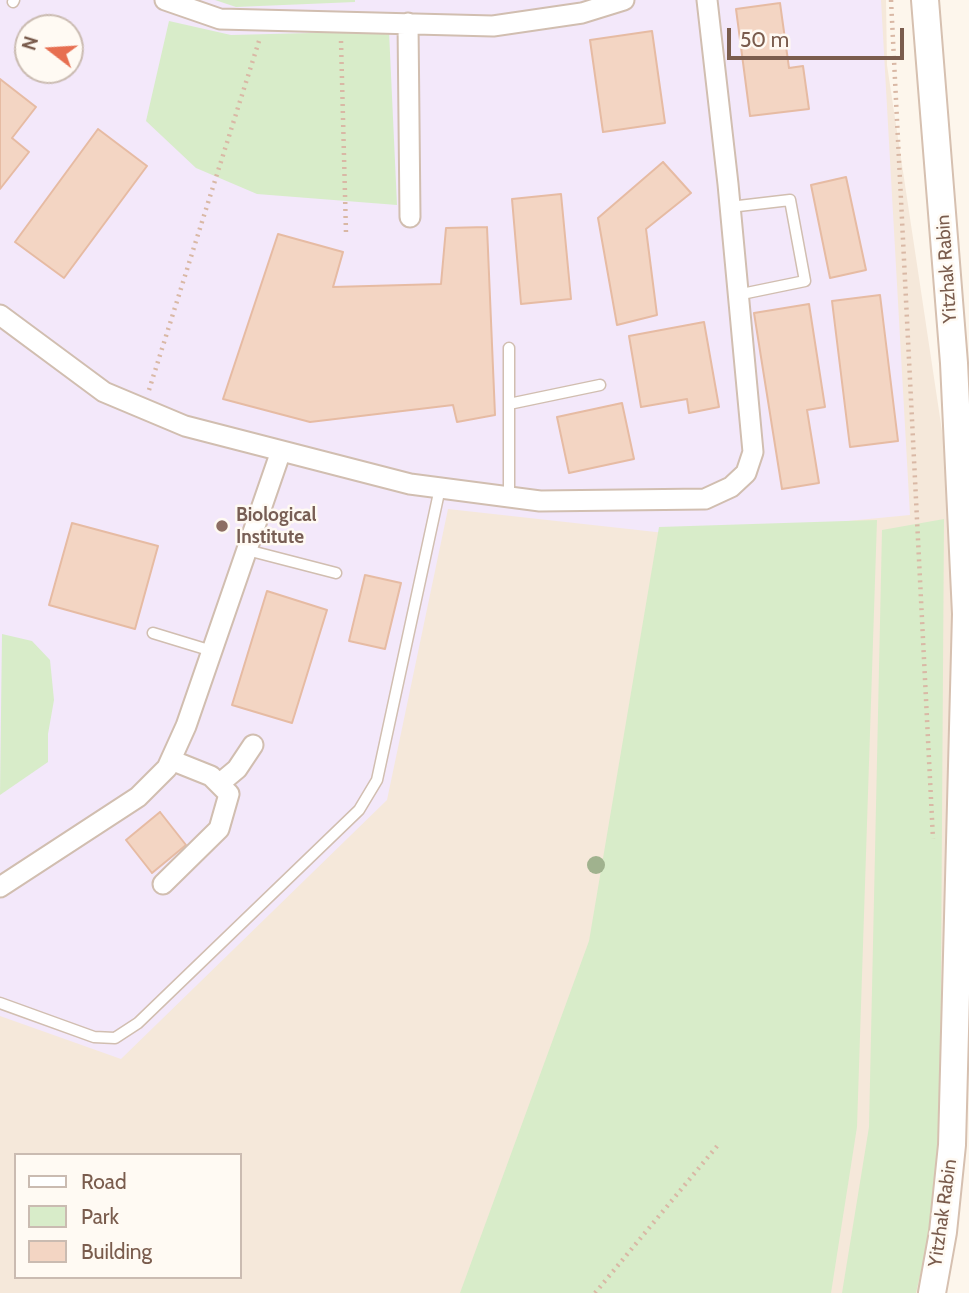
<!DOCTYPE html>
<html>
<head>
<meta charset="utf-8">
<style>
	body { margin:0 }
	#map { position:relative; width:969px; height:1293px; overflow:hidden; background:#fdf6ec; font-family:Cabin,sans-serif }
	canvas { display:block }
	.legend { position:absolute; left:14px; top:1153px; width:228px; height:126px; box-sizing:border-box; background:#fffaf3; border:2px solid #cabbb1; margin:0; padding:9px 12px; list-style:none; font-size:21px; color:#7a5c4d }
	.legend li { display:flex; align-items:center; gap:14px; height:35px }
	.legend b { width:35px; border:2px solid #cabbb1 }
	.north { position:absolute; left:14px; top:14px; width:70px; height:70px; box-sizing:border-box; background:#fffaf3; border:2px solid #cabbb1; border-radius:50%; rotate:287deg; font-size:19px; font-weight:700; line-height:28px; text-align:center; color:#7a5c4d }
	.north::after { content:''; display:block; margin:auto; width:24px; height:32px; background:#e76f51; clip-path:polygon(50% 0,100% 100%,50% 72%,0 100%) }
	.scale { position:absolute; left:727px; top:28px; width:177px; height:32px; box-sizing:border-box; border:4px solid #7a5c4d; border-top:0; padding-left:9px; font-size:21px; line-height:24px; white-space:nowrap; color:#7a5c4d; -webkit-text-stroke:5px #fffaf3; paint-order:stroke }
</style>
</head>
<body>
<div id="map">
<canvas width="969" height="1293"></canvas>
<ul class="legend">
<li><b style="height:9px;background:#fff"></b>Road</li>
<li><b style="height:19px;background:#d8ecc9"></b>Park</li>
<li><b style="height:19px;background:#f3d5c3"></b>Building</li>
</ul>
<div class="north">N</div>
<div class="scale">50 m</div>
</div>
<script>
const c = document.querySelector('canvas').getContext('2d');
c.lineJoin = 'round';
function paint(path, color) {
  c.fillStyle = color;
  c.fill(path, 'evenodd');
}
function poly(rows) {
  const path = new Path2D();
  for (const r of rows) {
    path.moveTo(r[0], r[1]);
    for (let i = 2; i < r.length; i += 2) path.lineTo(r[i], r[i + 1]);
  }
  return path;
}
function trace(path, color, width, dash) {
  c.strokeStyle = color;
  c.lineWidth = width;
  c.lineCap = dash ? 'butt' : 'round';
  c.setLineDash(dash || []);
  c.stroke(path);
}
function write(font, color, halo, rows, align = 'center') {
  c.font = font + ' Cabin,sans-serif';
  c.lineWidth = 5;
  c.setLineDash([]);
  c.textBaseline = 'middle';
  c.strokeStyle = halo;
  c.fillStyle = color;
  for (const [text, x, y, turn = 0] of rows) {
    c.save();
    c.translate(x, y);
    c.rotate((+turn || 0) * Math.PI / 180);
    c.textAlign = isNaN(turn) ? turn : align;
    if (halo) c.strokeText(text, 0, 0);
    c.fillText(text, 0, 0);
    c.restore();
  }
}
paint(poly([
	[0,0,886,0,887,65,959,544,953,1080,933,1293,0,1293],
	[28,28,70,28,70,70,28,70],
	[16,1155,240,1155,240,1277,16,1277]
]), '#f5e8da');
paint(poly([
	[0,0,881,0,910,515,692,536,448,509,387,800,121,1059,0,1016],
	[28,28,70,28,70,70,28,70]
]), '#f3e8fa');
paint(poly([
	[215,0,355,0,355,2,236,7],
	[169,21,231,35,389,31,397,205,257,194,196,168,146,121],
	[944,519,940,1125,931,1227,916,1293,842,1293,869,1127,882,530],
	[877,520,857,1127,831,1293,460,1293,589,941,659,527],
	[2,634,32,641,50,660,54,700,48,734,48,762,0,795]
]), '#d8ecc9');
const building = poly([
	[780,3,789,68,803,66,809,109,750,116,736,9,780,3],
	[652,31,665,123,603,132,590,40,652,31],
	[0,79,36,107,12,138,29,152,0,189,0,79],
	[98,129,147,166,64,278,15,242,98,129],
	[663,162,691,193,646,229,657,315,617,325,598,218,663,162],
	[846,177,866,270,830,278,811,185,846,177],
	[561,194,571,299,521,304,512,199,561,194],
	[487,227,495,415,457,422,453,405,310,422,223,399,278,234,343,252,333,287,441,284,446,228,487,227],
	[880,295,898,441,850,447,832,301,880,295],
	[809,304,825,407,807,410,819,483,782,489,754,313,809,304],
	[704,322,719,407,689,413,687,399,641,407,629,336,704,322],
	[622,403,634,459,569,473,557,417,622,403],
	[72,523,158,546,135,629,49,605,72,523],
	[365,575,401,583,385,649,349,641,365,575],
	[267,591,327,610,292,723,232,705,267,591],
	[160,812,186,845,152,873,126,840,160,812]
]);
paint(building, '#f3d5c3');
trace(building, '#e6bba3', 2);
const lane = poly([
	[13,2,14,0],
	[730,207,790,200,805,281,737,295],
	[509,348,509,497],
	[509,404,600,385],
	[247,550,336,573],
	[153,633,212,651],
	[0,1003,94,1037,115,1038,138,1023,359,810,377,780,440,488]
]);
const street = poly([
	[165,0,220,19,493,26,582,13,624,0],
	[408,23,410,217],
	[0,315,104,392,185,426,410,484,540,501,705,499,731,487,746,473,753,452,728,184,707,0],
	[219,784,237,769,253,745],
	[163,884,219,829,229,794,211,776,171,760],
	[0,887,138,797,167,768,186,726,281,451]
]);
const secondary = poly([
	[925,0,954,363,966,614,952,1145,943,1232,932,1293]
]);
trace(lane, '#d1beb0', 13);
trace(street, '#d1beb0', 23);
trace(secondary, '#d6c0b0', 30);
trace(poly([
	[891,0,933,839],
	[341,41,346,233],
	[149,390,259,41],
	[595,1293,718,1145]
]), '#d9b8a5', 4.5, [2, 5]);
trace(lane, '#fff', 10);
trace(street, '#fff', 19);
trace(secondary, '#fff', 26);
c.fillStyle = '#a0b28e';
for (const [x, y] of [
	[596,865]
]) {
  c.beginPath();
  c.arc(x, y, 9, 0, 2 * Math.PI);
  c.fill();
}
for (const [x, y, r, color] of [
	[222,526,7,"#8d6e63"]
]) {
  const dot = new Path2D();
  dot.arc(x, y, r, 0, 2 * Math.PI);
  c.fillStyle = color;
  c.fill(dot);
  trace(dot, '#fffaf3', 2.5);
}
write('19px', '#7a5c4d', '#fffaf3', [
	["Yitzhak Rabin",947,269,-94],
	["Yitzhak Rabin",943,1213,-82]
]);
write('bold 19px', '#785e54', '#fffaf3', [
	["Biological",236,515],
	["Institute",236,537]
], 'left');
</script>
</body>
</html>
